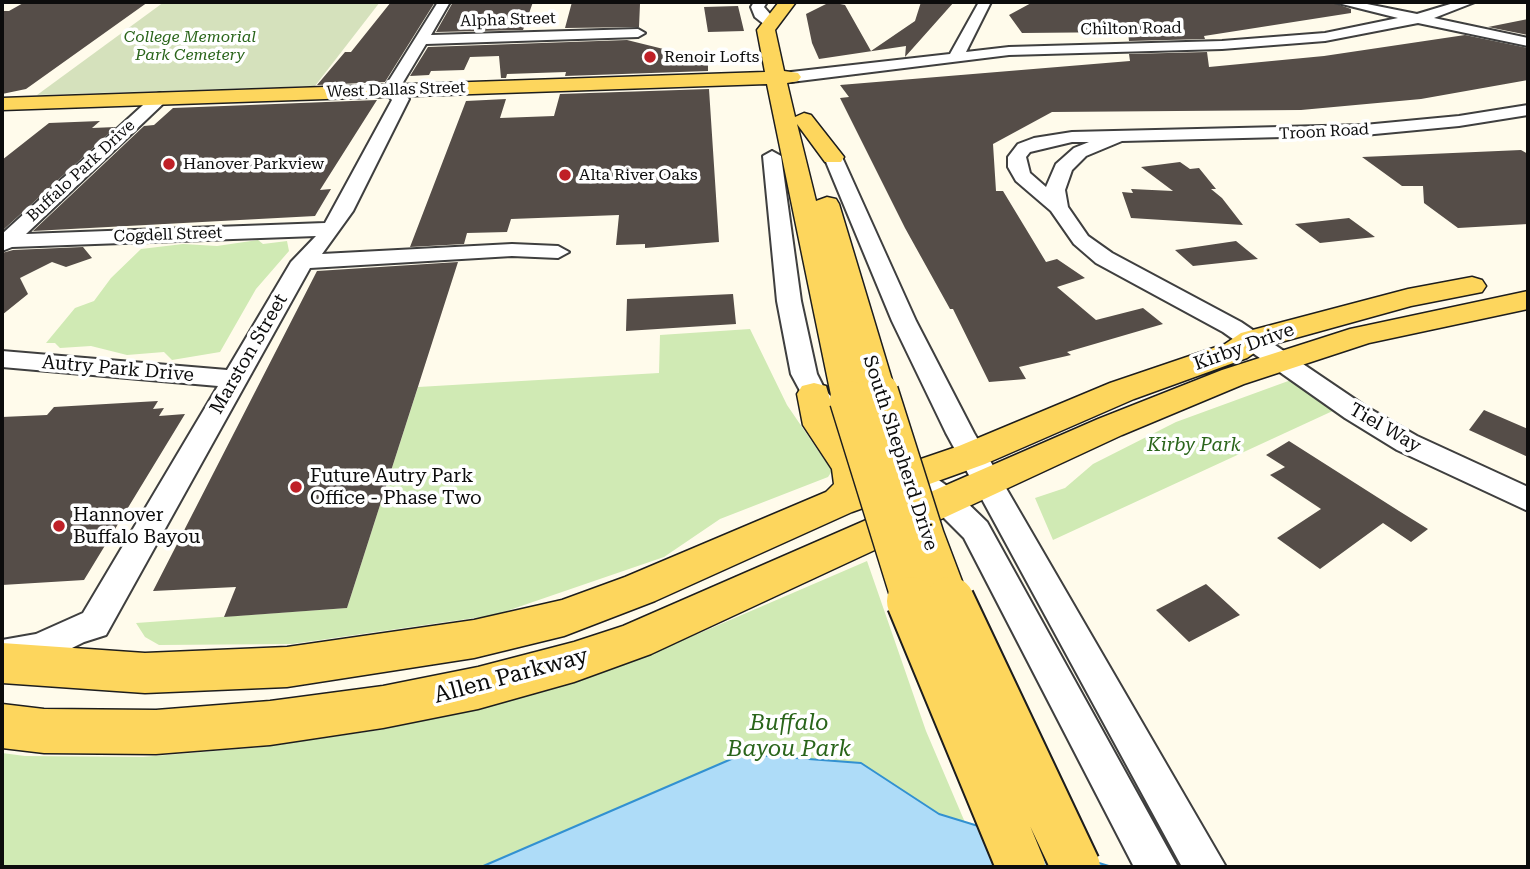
<!DOCTYPE html>
<html>
<head>
<meta charset="utf-8">
<style>
	body { margin:0 }
	#map { position:relative; width:1530px; height:869px; overflow:hidden; background:#fffbeb; font-family:"Roboto Serif",serif }
	canvas { display:block }
	.frame { position:absolute; inset:0; border:4px solid #0c0c0c; pointer-events:none }
</style>
</head>
<body>
<div id="map">
<canvas width="1530" height="869"></canvas>
<div class="frame"></div>
</div>
<script>
const c = document.querySelector('canvas').getContext('2d');
c.lineJoin = 'round';
function paint(path, color) {
  c.fillStyle = color;
  c.fill(path, 'evenodd');
}
function poly(rows) {
  const path = new Path2D();
  for (const r of rows) {
    path.moveTo(r[0], r[1]);
    for (let i = 2; i < r.length; i += 2) path.lineTo(r[i], r[i + 1]);
  }
  return path;
}
function trace(path, color, width, dash) {
  c.strokeStyle = color;
  c.lineWidth = width;
  c.lineCap = dash ? 'butt' : 'round';
  c.setLineDash(dash || []);
  c.stroke(path);
}
function write(font, color, halo, rows, align = 'center') {
  c.font = font + ' "Roboto Serif",serif';
  c.lineWidth = 7;
  c.setLineDash([]);
  c.textBaseline = 'middle';
  c.strokeStyle = halo;
  c.fillStyle = color;
  for (const [text, x, y, turn = 0] of rows) {
    c.save();
    c.translate(x, y);
    c.rotate((+turn || 0) * Math.PI / 180);
    c.textAlign = isNaN(turn) ? turn : align;
    if (halo) c.strokeText(text, 0, 0);
    c.fillText(text, 0, 0);
    c.restore();
  }
}
paint(poly([
	[258,240,263,244,287,241,289,251,256,289,220,352,172,360,164,352,127,355,91,346,60,348,55,343,46,343,75,308,94,301,111,278,141,249,183,244,217,246],
	[750,329,787,405,832,471,828,477,720,519,664,557,495,615,292,644,159,645,145,637,136,623,347,608,418,387,659,373,660,335],
	[1291,380,1337,409,1053,540,1035,498,1065,488,1093,464,1176,422],
	[867,561,926,731,984,867,2,867,2,753,25,756,143,757,262,747,379,730,479,709,578,681,665,648]
]), '#d0eab4');
paint(poly([
	[164,2,380,2,315,86,37,95]
]), '#d5e1bc');
const water = poly([
	[743,754,861,763,939,814,1112,867,481,867,743,754]
]);
paint(water, '#aedcf8');
trace(water, '#3291d1', 2);
paint(poly([
	[25,2,148,2,26,89,2,94,2,11,9,11],
	[391,2,435,2,385,82,317,85,345,52,351,52],
	[453,2,473,3,533,2,523,30,436,32],
	[572,2,640,4,639,27,565,28],
	[830,2,845,5,871,51,915,21,921,2,954,2,905,57,906,46,819,59,812,43,806,14],
	[1033,2,1331,2,1351,9,1351,13,1204,36,1205,39,1129,41,1128,32,1022,33,1009,15],
	[738,6,744,31,708,32,704,7],
	[1528,19,1528,35,1488,27],
	[1465,35,1528,48,1528,80,1421,99,1301,110,1052,112,993,144,996,191,1003,191,1046,262,1057,259,1085,278,1057,287,1096,320,1143,308,1163,324,1067,352,1071,355,1019,367,1026,379,989,382,953,309,950,309,905,228,840,98,849,97,840,85,1130,61,1129,54,1207,52,1209,67,1324,56],
	[627,40,708,60,708,71,565,76,566,72,507,74,506,78,501,78,499,56,470,57,464,70,431,71,429,75,410,76,428,47],
	[709,89,719,242,645,248,645,244,616,245,619,215,511,219,507,232,467,233,464,244,410,247,466,101,506,99,500,118,554,116,560,94],
	[377,100,320,190,331,189,315,216,33,231,144,126,154,125,173,108],
	[100,121,92,128,116,127,2,231,2,160,49,123],
	[1521,150,1528,154,1528,224,1458,228,1424,203,1423,186,1402,186,1362,157],
	[1180,162,1190,169,1199,168,1216,189,1211,189,1222,198,1243,225,1131,218,1122,192,1133,193,1131,189,1173,191,1141,167],
	[1349,218,1375,237,1320,243,1295,224],
	[1236,241,1258,259,1193,266,1175,250],
	[83,247,92,258,66,267,52,262,20,278,28,294,2,315,2,253,13,250],
	[458,262,347,608,224,617,236,587,153,591,317,271],
	[733,294,736,324,626,331,627,299],
	[158,401,153,409,164,408,159,416,185,414,84,580,2,585,2,417,47,415,54,407],
	[1484,410,1528,429,1528,457,1469,430],
	[1289,441,1399,511,1428,529,1411,542,1383,523,1320,569,1277,538,1321,509,1270,475,1285,467,1266,455],
	[1206,584,1240,615,1189,642,1156,610]
]), '#554d48');
const minor = poly([
	[438,2,450,2,431,35,638,29,645,33,638,37,426,44,399,89,409,99,353,211,322,254,512,244,558,246,569,252,558,258,512,256,310,268,106,635,84,642,42,663,2,670,2,640,36,634,83,613,218,386,2,367,2,351,227,370,291,262,316,236,12,247,2,251,2,234,154,95,160,93,168,98,166,101,26,234,325,223,392,100,383,90,438,2],
	[754,2,767,2,764,7,777,22,775,25,765,25,755,17,751,7,754,2],
	[979,2,991,2,966,52,1009,47,1222,41,1325,33,1398,18,1334,2,1357,2,1417,14,1457,2,1475,2,1434,18,1528,38,1528,46,1418,23,1325,41,1222,49,1009,55,791,82,783,77,791,72,950,54,979,2],
	[1528,105,1528,115,1459,126,1364,135,1122,141,1086,156,1072,170,1065,190,1068,207,1088,236,1112,253,1241,322,1365,406,1417,436,1528,487,1528,511,1397,450,1345,418,1223,332,1096,263,1074,244,1051,211,1016,181,1008,167,1008,157,1018,144,1034,138,1072,132,1364,125,1459,116,1528,105],
	[1072,142,1089,142,1074,148,1056,164,1046,187,1030,173,1026,157,1030,152,1072,142],
	[772,151,781,156,801,301,817,374,825,390,845,412,841,418,831,421,821,418,805,400,791,374,777,301,763,156,772,151],
	[833,152,842,157,916,321,974,433,1226,867,1182,867,946,433,892,321,824,157,833,152],
	[899,456,909,459,957,493,987,522,1178,867,1134,867,964,538,935,509,889,473,884,466,889,459,899,456]
]);
const major = poly([
	[779,2,796,2,775,30,784,71,798,73,801,77,798,81,787,83,795,117,804,113,811,115,844,157,841,162,825,162,797,124,816,201,827,197,836,199,839,204,895,390,890,398,878,401,864,395,866,400,861,408,849,411,837,408,832,400,767,84,2,110,2,98,765,72,757,30,779,2],
	[1472,277,1482,280,1486,286,1482,292,1411,306,1263,347,1247,358,1134,399,985,464,852,512,655,601,564,636,474,658,287,687,145,693,2,683,2,643,145,653,287,647,474,620,562,600,625,577,826,492,834,484,832,469,803,425,797,394,802,386,814,383,826,386,837,423,862,457,871,476,959,446,1110,383,1225,344,1241,333,1408,289,1472,277],
	[1528,291,1528,309,1369,343,1244,384,1122,435,651,654,574,682,478,709,383,728,270,745,156,754,44,753,2,748,2,704,44,709,156,710,270,701,383,686,478,667,574,642,623,626,1098,419,1222,370,1350,329,1528,291]
]);
trace(minor, '#3f3f3f', 4);
trace(major, '#1d1d1d', 3);
paint(minor, '#fff');
paint(major, '#fdd65d');
const majorBridgeFar2 = poly([
	[878,390,879,394]
]);
const majorBridgeFar1 = poly([
	[879,392,925,537,950,603],
	[849,400,912,603]
]);
const majorBridge = poly([
	[911,601,1021,867],
	[950,601,1076,867]
]);
trace(majorBridgeFar2, '#1d1d1d', 32, []);
trace(majorBridgeFar1, '#1d1d1d', 41, []);
trace(majorBridge, '#1d1d1d', 52, []);
trace(majorBridgeFar2, '#fdd65d', 30);
trace(majorBridgeFar1, '#fdd65d', 38);
trace(majorBridge, '#fdd65d', 48);
for (const [x, y, r, color] of [
	[650,57,7,"#bf2027"],
	[169,164,7,"#bf2027"],
	[565,175,7,"#bf2027"],
	[296,487,7,"#bf2027"],
	[59,526,7,"#bf2027"]
]) {
  const dot = new Path2D();
  dot.arc(x, y, r, 0, 2 * Math.PI);
  c.fillStyle = color;
  c.fill(dot);
  trace(dot, '#fff', 2.5);
}
write('16px', '#0c0c0c', '#fff', [
	["Alpha Street",508,20,-2],
	["Chilton Road",1131,29,-1],
	["West Dallas Street",396,90,-2],
	["Troon Road",1324,132,-3],
	["Buffalo Park Drive",81,171,-43],
	["Cogdell Street",168,235,-2]
]);
write('italic 16px', '#2a651b', '#fff', [
	["College Memorial",190,37],
	["Park Cemetery",190,55]
]);
write('16px', '#0c0c0c', '#fff', [
	["Renoir Lofts",664,57],
	["Hanover Parkview",183,164],
	["Alta River Oaks",579,175]
], 'left');
write('19px', '#0c0c0c', '#fff', [
	["Kirby Drive",1244,347,-20],
	["Marston Street",249,354,-60],
	["Autry Park Drive",118,369,5],
	["Tiel Way",1385,428,30],
	["South Shepherd Drive",900,453,72]
]);
write('italic 19px', '#2a651b', '#fff', [
	["Kirby Park",1194,445]
]);
write('19px', '#0c0c0c', '#fff', [
	["Future Autry Park",310,476],
	["Office - Phase Two",310,498],
	["Hannover",73,515],
	["Buffalo Bayou",73,537]
], 'left');
write('23px', '#0c0c0c', '#fff', [
	["Allen Parkway",511,676,-15]
]);
write('italic 23px', '#2a651b', '#fff', [
	["Buffalo",789,723],
	["Bayou Park",789,749]
]);
</script>
</body>
</html>
